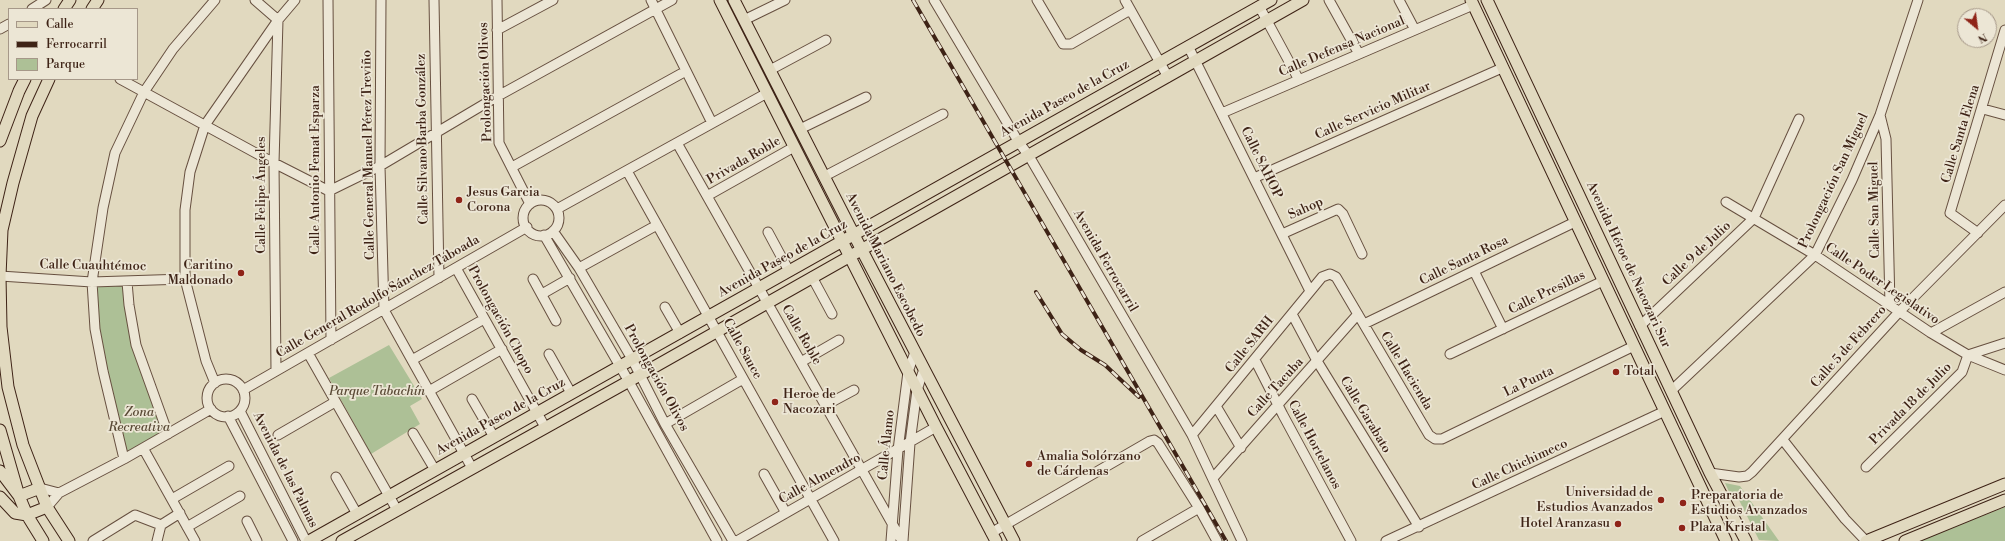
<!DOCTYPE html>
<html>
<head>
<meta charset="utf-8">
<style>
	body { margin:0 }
	#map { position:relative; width:2005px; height:541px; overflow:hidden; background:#e1d9bf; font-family:"Libre Bodoni",serif }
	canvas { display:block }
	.legend { position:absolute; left:8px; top:8px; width:130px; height:72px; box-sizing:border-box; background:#ece6d5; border:1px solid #a69889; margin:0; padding:5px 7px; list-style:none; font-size:12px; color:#3e2316 }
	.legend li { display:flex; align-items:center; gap:8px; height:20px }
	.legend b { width:20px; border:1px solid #a69889 }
	.north { position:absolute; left:1957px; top:8px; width:40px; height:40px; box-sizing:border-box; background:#ece6d5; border:1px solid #a69889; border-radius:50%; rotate:151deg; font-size:11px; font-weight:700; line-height:16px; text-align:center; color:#3e2316 }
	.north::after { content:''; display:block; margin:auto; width:14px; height:18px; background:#8f2418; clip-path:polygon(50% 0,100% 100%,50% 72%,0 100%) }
</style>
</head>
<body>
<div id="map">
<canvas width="2005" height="541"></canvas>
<ul class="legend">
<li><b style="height:5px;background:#e1d9bf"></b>Calle</li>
<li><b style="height:5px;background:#3e2316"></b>Ferrocarril</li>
<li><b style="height:11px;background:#adc096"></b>Parque</li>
</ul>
<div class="north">N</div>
</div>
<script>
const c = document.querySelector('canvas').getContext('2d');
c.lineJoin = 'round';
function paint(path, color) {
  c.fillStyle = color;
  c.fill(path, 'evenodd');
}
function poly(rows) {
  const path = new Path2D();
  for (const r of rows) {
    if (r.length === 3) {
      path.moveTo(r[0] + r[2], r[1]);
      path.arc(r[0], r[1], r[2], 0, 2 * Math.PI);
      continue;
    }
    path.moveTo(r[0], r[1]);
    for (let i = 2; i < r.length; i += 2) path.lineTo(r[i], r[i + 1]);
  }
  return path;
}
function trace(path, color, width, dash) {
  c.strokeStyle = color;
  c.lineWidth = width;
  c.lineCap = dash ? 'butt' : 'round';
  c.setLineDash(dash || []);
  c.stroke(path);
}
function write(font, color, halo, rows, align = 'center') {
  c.font = font + ' "Libre Bodoni",serif';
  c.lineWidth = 3.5;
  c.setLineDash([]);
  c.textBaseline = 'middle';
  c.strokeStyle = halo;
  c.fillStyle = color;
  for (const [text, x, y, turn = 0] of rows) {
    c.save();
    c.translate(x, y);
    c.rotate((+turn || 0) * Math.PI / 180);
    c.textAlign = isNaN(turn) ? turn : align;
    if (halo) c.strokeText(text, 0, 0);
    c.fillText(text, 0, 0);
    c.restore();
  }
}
paint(poly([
	[92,282,127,282,136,345,168,434,124,459,103,371],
	[389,345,422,399,410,406,420,424,371,454,329,378],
	[1725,483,1740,486,1779,541,1759,540,1739,500,1732,498],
	[2005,507,2005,541,1920,541]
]), '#adc096');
const minor = poly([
	[255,0,278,20,274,163,276,371],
	[328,0,331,340],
	[381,0,380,166,384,310,472,468],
	[434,0,439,278],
	[497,0,499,143,530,204],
	[651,0,712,123],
	[934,0,1018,141,1029,156,1192,435,1242,541],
	[1037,0,1063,44,1071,44,1130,10],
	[1125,0,1168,77],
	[1329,0,1359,54],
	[1399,0,1415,30],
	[1259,6,1299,80],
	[32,9,46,0],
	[744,20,785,0],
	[0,29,9,24],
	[497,30,553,0],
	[1188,46,1310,291],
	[770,70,826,40],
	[120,79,274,163,329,191,380,166,498,96,672,0],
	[1983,109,2005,115],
	[1222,113,1473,5],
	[1880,115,1886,139,1890,305],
	[800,129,866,97],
	[677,143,902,541],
	[512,167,686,71],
	[627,171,834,541],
	[825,176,943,114],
	[1254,178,1502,68],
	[707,196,794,147],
	[541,218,18],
	[1726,202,1815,255,1931,333,1968,355,2005,370],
	[557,209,767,93],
	[553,231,579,268,632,359,665,424,733,541],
	[768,232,789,271],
	[1978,233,1950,213,2005,30],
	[1282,234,1338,209,1343,214,1362,254],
	[544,235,628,380,717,541],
	[456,268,545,427],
	[579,268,657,225],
	[1474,271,1503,329],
	[0,276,92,282,185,279],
	[812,277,832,314],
	[533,279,556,321],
	[127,282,129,305,136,345,168,434],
	[542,294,570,278],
	[665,307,680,333],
	[1292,314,1317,361,1419,527],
	[1364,324,1575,222],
	[1640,326,1754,218,1799,119],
	[1931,333,2005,292],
	[308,353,397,510],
	[549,354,571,393],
	[1450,354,1603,281],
	[412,360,484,319],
	[1255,360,1283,415,1351,541],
	[801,362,839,340],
	[226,398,19],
	[215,383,206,361,185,279,185,210,190,172,205,125,278,20,295,0],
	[243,390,527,227],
	[1672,390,1815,255,1852,180,1880,115,1918,0],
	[429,391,502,349],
	[472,399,494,437],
	[826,405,854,390],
	[1216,406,1241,448],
	[240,411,306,541],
	[228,416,293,541],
	[665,424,743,379],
	[413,433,435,470],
	[278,435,335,402],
	[1192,435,1322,277,1330,274,1336,277,1429,435,1435,439,1442,439,1634,346],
	[1783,440,1845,519,1866,541],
	[143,448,195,541],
	[124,459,103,371,95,329,92,282,103,208,115,153,144,92,173,49,215,0],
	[1866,467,1962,372,1968,355,2005,343],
	[1710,473,1739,477,1747,476,1752,472,1899,312,2005,205],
	[764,474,786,513],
	[336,477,357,514],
	[1213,478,1358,314],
	[40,488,59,493],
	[172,499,229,466],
	[47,507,59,493,124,459,211,409],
	[247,521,257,541],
	[187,527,240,496],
	[991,533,1150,441,1154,440,1158,443,1199,508,1217,541],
	[93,541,135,515,161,525],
	[157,541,161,525,180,513],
	[737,541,936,427],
	[891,541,898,450,908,372,915,352],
	[903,541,910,443,917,390,924,369],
	[1142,541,1199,508],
	[1386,541,1665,411]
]);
const major = poly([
	[720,0,936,427,996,541],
	[734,0,854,235,1014,541],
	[1471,0,1726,541],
	[1487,0,1710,473,1746,541],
	[64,9,70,0],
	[92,9,98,0],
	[49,79,32,116,13,183,2,230,0,276,1,327,8,387,23,445,47,507,69,541],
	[0,141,19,91,25,79],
	[0,430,19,496,27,515,43,541],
	[0,471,19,496,40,488],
	[0,497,15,513,27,515],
	[27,515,47,507],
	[309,541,1271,0],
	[342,541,640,375,1303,0],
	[1866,541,2005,484],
	[1905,541,2005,500]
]);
trace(minor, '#675040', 11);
trace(major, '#3e2316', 13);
trace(minor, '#ece6d5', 9);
trace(major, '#e1d9bf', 11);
const rail = poly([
	[913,0,1226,541],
	[1036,292,1062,334,1081,350,1105,365,1139,397]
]);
trace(rail, '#3e2316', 4);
trace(rail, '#ece6d5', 2.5, [8]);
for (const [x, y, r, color] of [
	[459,200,4,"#8f2418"],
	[241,273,4,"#8f2418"],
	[1616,372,4,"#8f2418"],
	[775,402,4,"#8f2418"],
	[1029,464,4,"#8f2418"],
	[1661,500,4,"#8f2418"],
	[1683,503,4,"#8f2418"],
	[1618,524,4,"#8f2418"],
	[1682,528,4,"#8f2418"]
]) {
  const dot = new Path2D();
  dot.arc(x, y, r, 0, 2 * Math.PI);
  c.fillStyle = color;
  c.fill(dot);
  trace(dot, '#ece6d5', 1.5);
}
write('13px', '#3e2316', '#ece6d5', [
	["Calle Defensa Nacional",1342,47,-23],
	["Prolongación Olivos",486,82,-92],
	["Avenida Paseo de la Cruz",1065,99,-29],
	["Calle Servicio Militar",1373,111,-24],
	["Calle Santa Elena",1961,134,-73],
	["Calle Silvano Barba González",423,139,-91],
	["Calle General Manuel Pérez Treviño",369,155,-91],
	["Privada Roble",744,161,-30],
	["Calle SAHOP",1261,163,64],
	["Calle Antonio Femat Esparza",316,170,-90],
	["Prolongación San Miguel",1834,181,-65],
	["Calle Felipe Ángeles",262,195,-90],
	["Sahop",1306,209,-24],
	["Calle San Miguel",1875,210,-91],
	["Calle 9 de Julio",1697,254,-43],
	["Avenida Paseo de la Cruz",783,259,-29],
	["Avenida Ferrocarril",1105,261,60],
	["Calle Santa Rosa",1464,261,-26],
	["Avenida Mariano Escobedo",885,265,63],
	["Avenida Héroe de Nacozari Sur",1628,265,65],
	["Calle Cuauhtémoc",93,266,1],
	["Calle Poder Legislativo",1882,284,34],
	["Calle Presillas",1547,293,-26],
	["Calle General Rodolfo Sánchez Taboada",378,297,-30],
	["Prolongación Chopo",500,320,61],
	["Calle Roble",801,335,60],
	["Calle SARH",1250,345,-51],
	["Calle 5 de Febrero",1849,347,-48],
	["Calle Sauce",742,349,61],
	["Calle Hacienda",1406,371,59],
	["Prolongación Olivos",656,378,61],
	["La Punta",1529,382,-26],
	["Calle Tacuba",1276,388,-48],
	["Privada 18 de Julio",1911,404,-45],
	["Calle Garabato",1365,415,59],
	["Avenida Paseo de la Cruz",501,417,-29],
	["Calle Álamo",887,445,-84],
	["Calle Hortelanos",1314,445,62],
	["Calle Chichimeco",1520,465,-25],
	["Avenida de las Palmas",285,470,63],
	["Calle Almendro",820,479,-29]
]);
write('13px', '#3e2316', '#ece6d5', [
	["Jesus Garcia",467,193],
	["Corona",467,208],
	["Caritino",233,266,"right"],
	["Maldonado",233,281,"right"],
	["Total",1624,372],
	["Heroe de",783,395],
	["Nacozari",783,410],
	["Amalia Solórzano",1037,457],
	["de Cárdenas",1037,472],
	["Universidad de",1653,493,"right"],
	["Estudios Avanzados",1653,508,"right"],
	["Preparatoria de",1691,496],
	["Estudios Avanzados",1691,511],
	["Hotel Aranzasu",1610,524,"right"],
	["Plaza Kristal",1690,528]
], 'left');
write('italic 13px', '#5a4a36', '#ece6d5', [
	["Parque Tabachín",377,392],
	["Zona",139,413],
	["Recreativa",139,428]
]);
</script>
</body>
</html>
